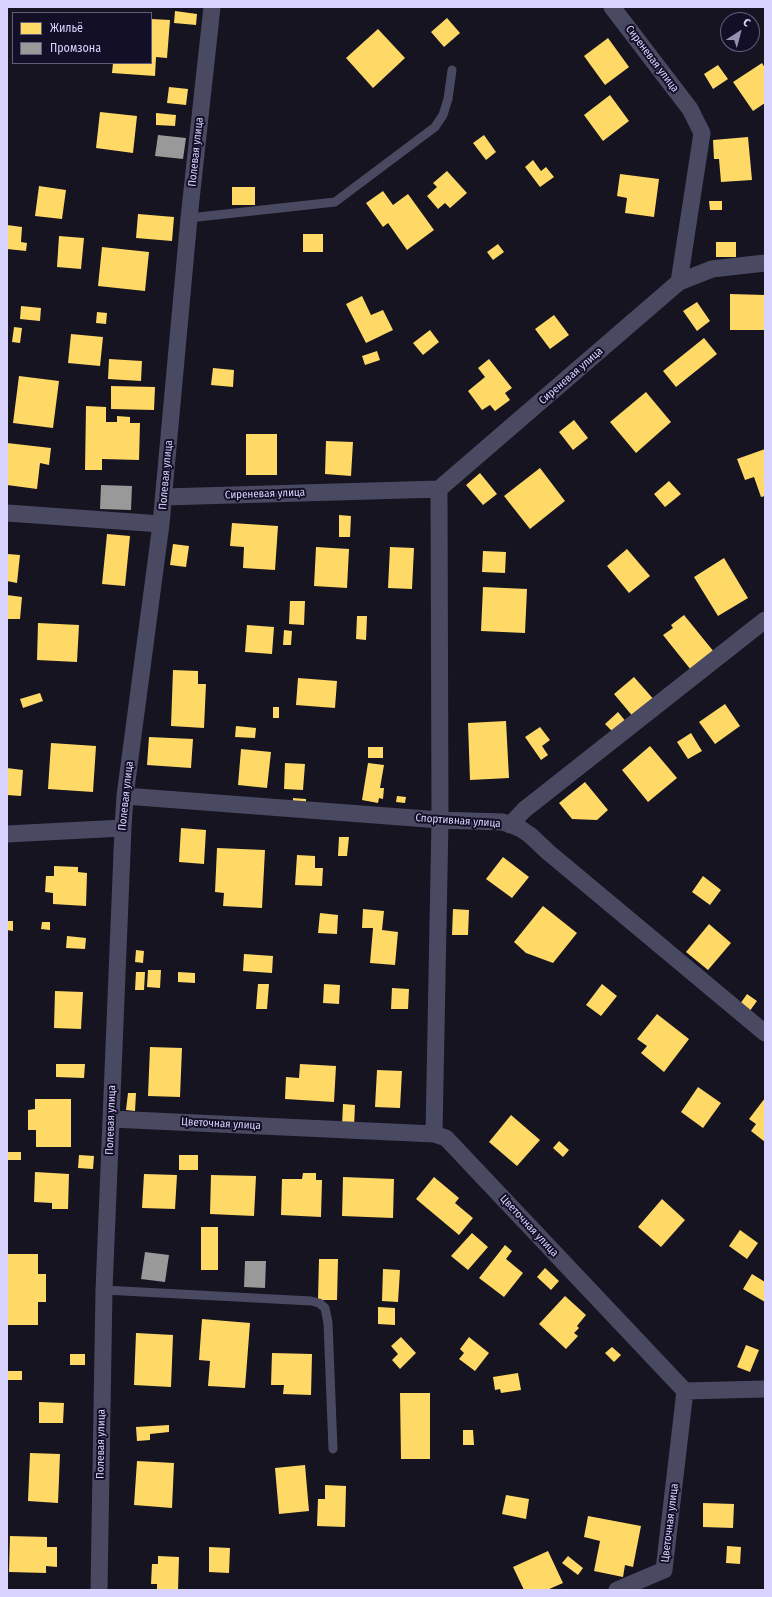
<!DOCTYPE html>
<html>
<head>
<meta charset="utf-8">
<style>
	body { margin:0 }
	#map { position:relative; width:772px; height:1597px; overflow:hidden; background:#161421; font-family:"Fira Sans Condensed",sans-serif }
	canvas { display:block }
	.frame { position:absolute; inset:0; border:8px solid #d9d4ff; pointer-events:none }
	.legend { position:absolute; left:12px; top:12px; width:140px; height:52px; box-sizing:border-box; background:#130f26; border:1px solid #625e7d; margin:0; padding:5px 7px; list-style:none; font-size:12px; color:#d9d4ff }
	.legend li { display:flex; align-items:center; gap:8px; height:20px }
	.legend b { width:20px; border:1px solid #625e7d }
	.north { position:absolute; left:720px; top:12px; width:40px; height:40px; box-sizing:border-box; background:#130f26; border:1px solid #625e7d; border-radius:50%; rotate:36deg; font-size:11px; font-weight:700; line-height:16px; text-align:center; color:#d9d4ff }
	.north::after { content:''; display:block; margin:auto; width:14px; height:18px; background:#9591b1; clip-path:polygon(50% 0,100% 100%,50% 72%,0 100%) }
</style>
</head>
<body>
<div id="map">
<canvas width="772" height="1597"></canvas>
<div class="frame"></div>
<ul class="legend">
<li><b style="height:11px;background:#ffd966"></b>Жильё</li>
<li><b style="height:11px;background:#999"></b>Промзона</li>
</ul>
<div class="north">С</div>
</div>
<script>
const c = document.querySelector('canvas').getContext('2d');
c.lineJoin = 'round';
function paint(path, color) {
  c.fillStyle = color;
  c.fill(path, 'evenodd');
}
function poly(rows) {
  const path = new Path2D();
  for (const r of rows) {
    path.moveTo(r[0], r[1]);
    for (let i = 2; i < r.length; i += 2) path.lineTo(r[i], r[i + 1]);
  }
  return path;
}
function trace(path, color, width, dash) {
  c.strokeStyle = color;
  c.lineWidth = width;
  c.lineCap = dash ? 'butt' : 'round';
  c.setLineDash(dash || []);
  c.stroke(path);
}
function write(font, color, halo, rows, align = 'center') {
  c.font = font + ' "Fira Sans Condensed",sans-serif';
  c.lineWidth = 4;
  c.setLineDash([]);
  c.textBaseline = 'middle';
  c.strokeStyle = halo;
  c.fillStyle = color;
  for (const [text, x, y, turn = 0] of rows) {
    c.save();
    c.translate(x, y);
    c.rotate((+turn || 0) * Math.PI / 180);
    c.textAlign = isNaN(turn) ? turn : align;
    if (halo) c.strokeText(text, 0, 0);
    c.fillText(text, 0, 0);
    c.restore();
  }
}
paint(poly([
	[175,11,197,14,196,25,174,23],
	[447,18,460,33,444,47,431,32],
	[151,19,170,20,167,58,156,57,155,76,112,73,113,63,151,63],
	[378,29,405,58,373,88,346,58],
	[608,38,629,67,605,85,584,56],
	[762,63,765,68,765,103,753,111,733,82],
	[718,65,728,79,713,89,704,74],
	[169,87,188,89,186,105,167,103],
	[610,95,629,121,603,141,584,115],
	[100,112,137,116,133,153,96,148],
	[156,113,176,115,175,126,156,125],
	[484,135,496,152,486,160,473,143],
	[748,137,752,180,721,182,719,159,714,159,713,140],
	[533,160,541,171,546,167,554,177,540,187,525,167],
	[447,171,467,193,450,208,445,203,438,209,427,196,437,187,433,183],
	[620,174,659,179,654,217,625,213,627,198,617,196],
	[39,186,66,190,62,219,35,216],
	[232,187,255,187,255,205,232,205],
	[383,191,393,205,408,194,434,230,407,250,388,223,383,227,366,203],
	[709,201,722,201,722,210,710,210],
	[138,214,174,217,172,241,136,238],
	[7,225,22,227,21,242,27,243,26,251,7,249],
	[303,234,323,234,323,252,303,252],
	[59,236,84,238,81,269,57,267],
	[716,242,736,242,736,257,716,257],
	[498,244,504,252,493,260,487,252],
	[102,247,149,252,145,291,98,286],
	[730,294,765,295,765,330,730,330],
	[362,296,371,315,383,310,393,330,366,343,346,304],
	[697,302,710,321,697,331,683,311],
	[21,306,41,308,40,321,20,319],
	[97,312,107,313,106,324,96,323],
	[554,315,569,335,550,349,535,329],
	[14,327,22,328,20,343,12,342],
	[430,330,439,342,423,355,413,343],
	[71,334,103,337,100,366,68,363],
	[704,338,717,354,676,387,663,371],
	[377,351,380,360,365,365,362,356],
	[109,359,142,361,141,381,108,379],
	[489,359,512,388,505,393,510,400,495,411,490,405,482,410,468,391,485,377,478,368],
	[213,368,234,370,233,387,211,385],
	[19,376,59,381,53,428,13,423],
	[111,386,155,387,154,410,111,409],
	[646,392,671,422,636,453,610,422],
	[86,406,106,407,106,422,117,422,117,416,130,417,130,423,140,423,139,460,102,459,102,470,85,470],
	[574,420,588,438,573,450,559,432],
	[246,434,277,434,277,475,246,475],
	[326,441,353,442,351,476,325,474],
	[7,443,51,448,49,465,40,463,37,489,7,485],
	[765,449,765,496,761,497,754,477,745,480,737,459],
	[540,468,565,501,530,529,504,496],
	[480,473,497,494,483,505,466,485],
	[669,481,681,494,665,507,654,494],
	[339,515,351,516,350,537,339,537],
	[232,523,278,526,275,570,243,568,244,547,230,546],
	[107,534,130,536,125,586,102,584],
	[173,544,189,546,186,567,170,565],
	[316,547,349,549,347,588,314,586],
	[390,547,414,548,412,589,388,588],
	[627,549,650,576,629,593,607,566],
	[483,551,506,552,505,573,482,572],
	[8,554,20,555,17,583,7,581],
	[724,558,748,598,718,616,694,577],
	[483,587,527,589,525,633,481,631],
	[7,595,22,597,20,619,7,619],
	[290,601,305,601,304,625,289,624],
	[684,615,714,652,691,670,663,635,673,628,671,625],
	[357,616,367,616,366,640,356,639],
	[38,623,79,625,77,662,37,660],
	[247,625,274,627,272,654,245,652],
	[284,630,292,631,291,645,283,645],
	[173,670,198,671,198,684,206,684,204,728,171,726],
	[634,677,656,702,635,719,614,694],
	[298,678,337,681,335,708,296,705],
	[40,693,43,701,23,708,20,699],
	[725,704,740,726,715,744,699,722],
	[273,707,279,707,279,718,273,718],
	[618,712,627,723,615,734,605,724],
	[506,721,509,778,470,780,468,723],
	[236,726,256,728,255,738,235,737],
	[540,727,550,740,542,746,548,755,541,760,525,737],
	[691,733,702,751,688,759,677,742],
	[149,737,193,739,191,768,147,765],
	[51,743,96,746,93,792,48,789],
	[650,746,677,778,648,802,622,770],
	[368,747,383,747,383,758,368,758],
	[241,749,271,752,267,788,238,785],
	[285,763,305,764,303,790,284,789],
	[368,763,384,765,380,788,384,788,383,799,379,798,378,803,362,800],
	[7,768,23,770,21,796,7,795],
	[585,782,608,810,597,820,572,819,559,803],
	[397,796,406,797,405,803,396,802],
	[293,798,306,799,306,807,293,807],
	[181,828,206,830,204,864,179,862],
	[339,837,349,837,347,856,338,856],
	[217,848,265,850,262,908,223,906,224,893,215,892],
	[297,855,315,856,315,868,323,868,322,886,295,885],
	[503,857,529,877,512,898,486,879],
	[54,866,78,867,78,872,87,873,86,906,53,904,53,893,45,892,46,876,54,876],
	[703,876,721,890,710,905,692,892],
	[543,906,577,933,553,963,526,953,514,942],
	[363,909,384,911,382,930,398,932,395,965,370,963,373,928,362,928],
	[453,909,469,910,468,935,452,935],
	[320,913,338,915,337,934,318,933],
	[7,921,13,921,13,931,7,930],
	[42,922,50,922,50,930,41,929],
	[709,924,731,943,708,970,686,952],
	[67,936,86,938,85,949,66,948],
	[136,950,144,951,143,963,135,962],
	[244,954,273,956,272,973,243,971],
	[148,970,161,970,160,988,147,987],
	[136,972,145,972,144,990,135,990],
	[178,972,195,973,195,983,178,982],
	[258,984,269,984,267,1009,256,1009],
	[324,984,340,985,339,1004,323,1003],
	[602,984,617,996,601,1016,586,1005],
	[392,988,409,989,408,1009,391,1009],
	[55,991,83,992,81,1029,54,1028],
	[747,994,757,1001,749,1012,740,1004],
	[657,1014,689,1039,664,1072,641,1053,647,1046,637,1039],
	[150,1047,182,1048,180,1097,148,1096],
	[56,1064,85,1064,84,1078,56,1077],
	[300,1064,336,1066,334,1102,285,1099,286,1077,299,1078],
	[377,1070,402,1071,400,1108,375,1107],
	[698,1087,721,1103,703,1128,681,1112],
	[128,1093,136,1093,135,1111,126,1110],
	[765,1098,765,1142,751,1131,756,1124,749,1119],
	[35,1099,71,1099,71,1147,36,1147,36,1130,28,1130,28,1110,35,1109],
	[343,1104,355,1105,354,1127,342,1126],
	[511,1115,540,1140,517,1166,489,1142],
	[559,1141,569,1150,563,1157,553,1148],
	[7,1152,21,1152,21,1160,7,1160],
	[79,1155,94,1156,93,1169,78,1168],
	[179,1155,198,1155,198,1170,179,1170],
	[35,1172,69,1174,68,1209,52,1209,52,1203,34,1202],
	[303,1173,316,1173,316,1180,322,1180,321,1217,281,1215,282,1179,302,1179],
	[144,1174,177,1175,175,1209,142,1208],
	[211,1175,256,1176,254,1216,210,1214],
	[343,1177,394,1179,393,1218,342,1216],
	[434,1177,459,1198,455,1203,473,1218,459,1235,416,1199],
	[662,1199,685,1220,661,1247,638,1227],
	[201,1227,218,1227,218,1270,201,1270],
	[740,1230,758,1243,747,1259,729,1246],
	[472,1233,488,1247,468,1270,451,1256],
	[505,1245,512,1251,506,1259,523,1273,504,1297,479,1278],
	[7,1254,38,1254,38,1274,46,1274,46,1302,38,1302,38,1325,7,1325],
	[319,1259,338,1259,337,1300,318,1300],
	[545,1268,559,1281,551,1290,537,1277],
	[383,1269,400,1270,398,1302,382,1301],
	[752,1274,765,1282,765,1302,743,1289],
	[565,1296,586,1315,577,1326,579,1328,574,1333,578,1336,566,1349,539,1324],
	[378,1307,395,1308,395,1325,378,1324],
	[202,1319,250,1323,245,1388,208,1386,210,1361,199,1360],
	[136,1333,173,1335,171,1387,134,1385],
	[401,1337,416,1353,400,1369,392,1360,398,1354,391,1346],
	[469,1337,489,1353,475,1371,459,1359,464,1353,460,1349],
	[746,1345,759,1350,750,1372,737,1367],
	[612,1347,621,1355,614,1362,605,1353],
	[272,1353,312,1354,311,1395,283,1394,284,1385,271,1385],
	[70,1354,85,1354,85,1365,70,1365],
	[7,1371,22,1371,22,1380,7,1380],
	[518,1373,521,1390,501,1393,500,1389,495,1390,493,1377],
	[400,1393,430,1393,430,1459,401,1459],
	[39,1402,64,1403,63,1423,39,1423],
	[169,1425,169,1432,150,1434,150,1440,137,1441,136,1427],
	[463,1430,473,1430,474,1445,463,1445],
	[30,1453,60,1454,58,1503,28,1501],
	[137,1461,174,1463,172,1508,134,1505],
	[305,1465,309,1511,279,1514,275,1468],
	[325,1485,346,1486,345,1527,317,1526,318,1499,325,1499],
	[506,1495,529,1499,526,1519,502,1514],
	[703,1503,734,1504,733,1528,703,1527],
	[588,1516,641,1526,633,1567,625,1565,623,1577,594,1571,600,1541,584,1537],
	[10,1536,47,1537,47,1547,57,1547,57,1567,46,1566,46,1573,9,1572],
	[727,1546,741,1547,740,1564,726,1563],
	[209,1547,230,1548,229,1573,209,1572],
	[548,1551,563,1583,547,1590,524,1590,513,1567],
	[158,1556,179,1557,178,1590,157,1590,157,1584,151,1584,152,1564,158,1564],
	[568,1556,583,1568,578,1575,562,1563]
]), '#ffd966');
paint(poly([
	[158,135,186,138,183,159,155,156],
	[101,485,132,486,131,510,100,509],
	[145,1252,169,1255,165,1282,141,1279],
	[245,1261,266,1261,265,1288,244,1287]
]), '#999');
trace(poly([
	[189,218,335,202,435,127,443,115,448,99,452,70],
	[104,1290,311,1301,319,1303,325,1308,328,1323,333,1449]
]), '#4a4962', 9);
trace(poly([
	[612,7,690,109,702,133,679,282],
	[164,497,439,489,679,282,712,269,765,263],
	[7,513,161,524],
	[125,796,440,820,503,822,514,826,521,829,530,835,548,852,765,1033],
	[510,825,524,810,765,620],
	[7,834,123,828],
	[111,1119,434,1134,446,1138,685,1391,664,1570,617,1590],
	[434,1134,440,820,439,489],
	[685,1391,765,1389],
	[99,1590,104,1290,123,828,125,796,161,524,189,218,212,7]
]), '#4a4962', 17);
write('11px', '#d9d4ff', '#130f26', [
	["Сиреневая улица",652,59,53],
	["Полевая улица",196,152,-84],
	["Сиреневая улица",571,376,-41],
	["Полевая улица",166,475,-85],
	["Сиреневая улица",265,494,-2],
	["Полевая улица",126,796,-84],
	["Спортивная улица",458,821,4],
	["Полевая улица",111,1120,-88],
	["Цветочная улица",221,1124,3],
	["Цветочная улица",529,1226,47],
	["Полевая улица",101,1444,-89],
	["Цветочная улица",670,1523,-83]
]);
</script>
</body>
</html>
